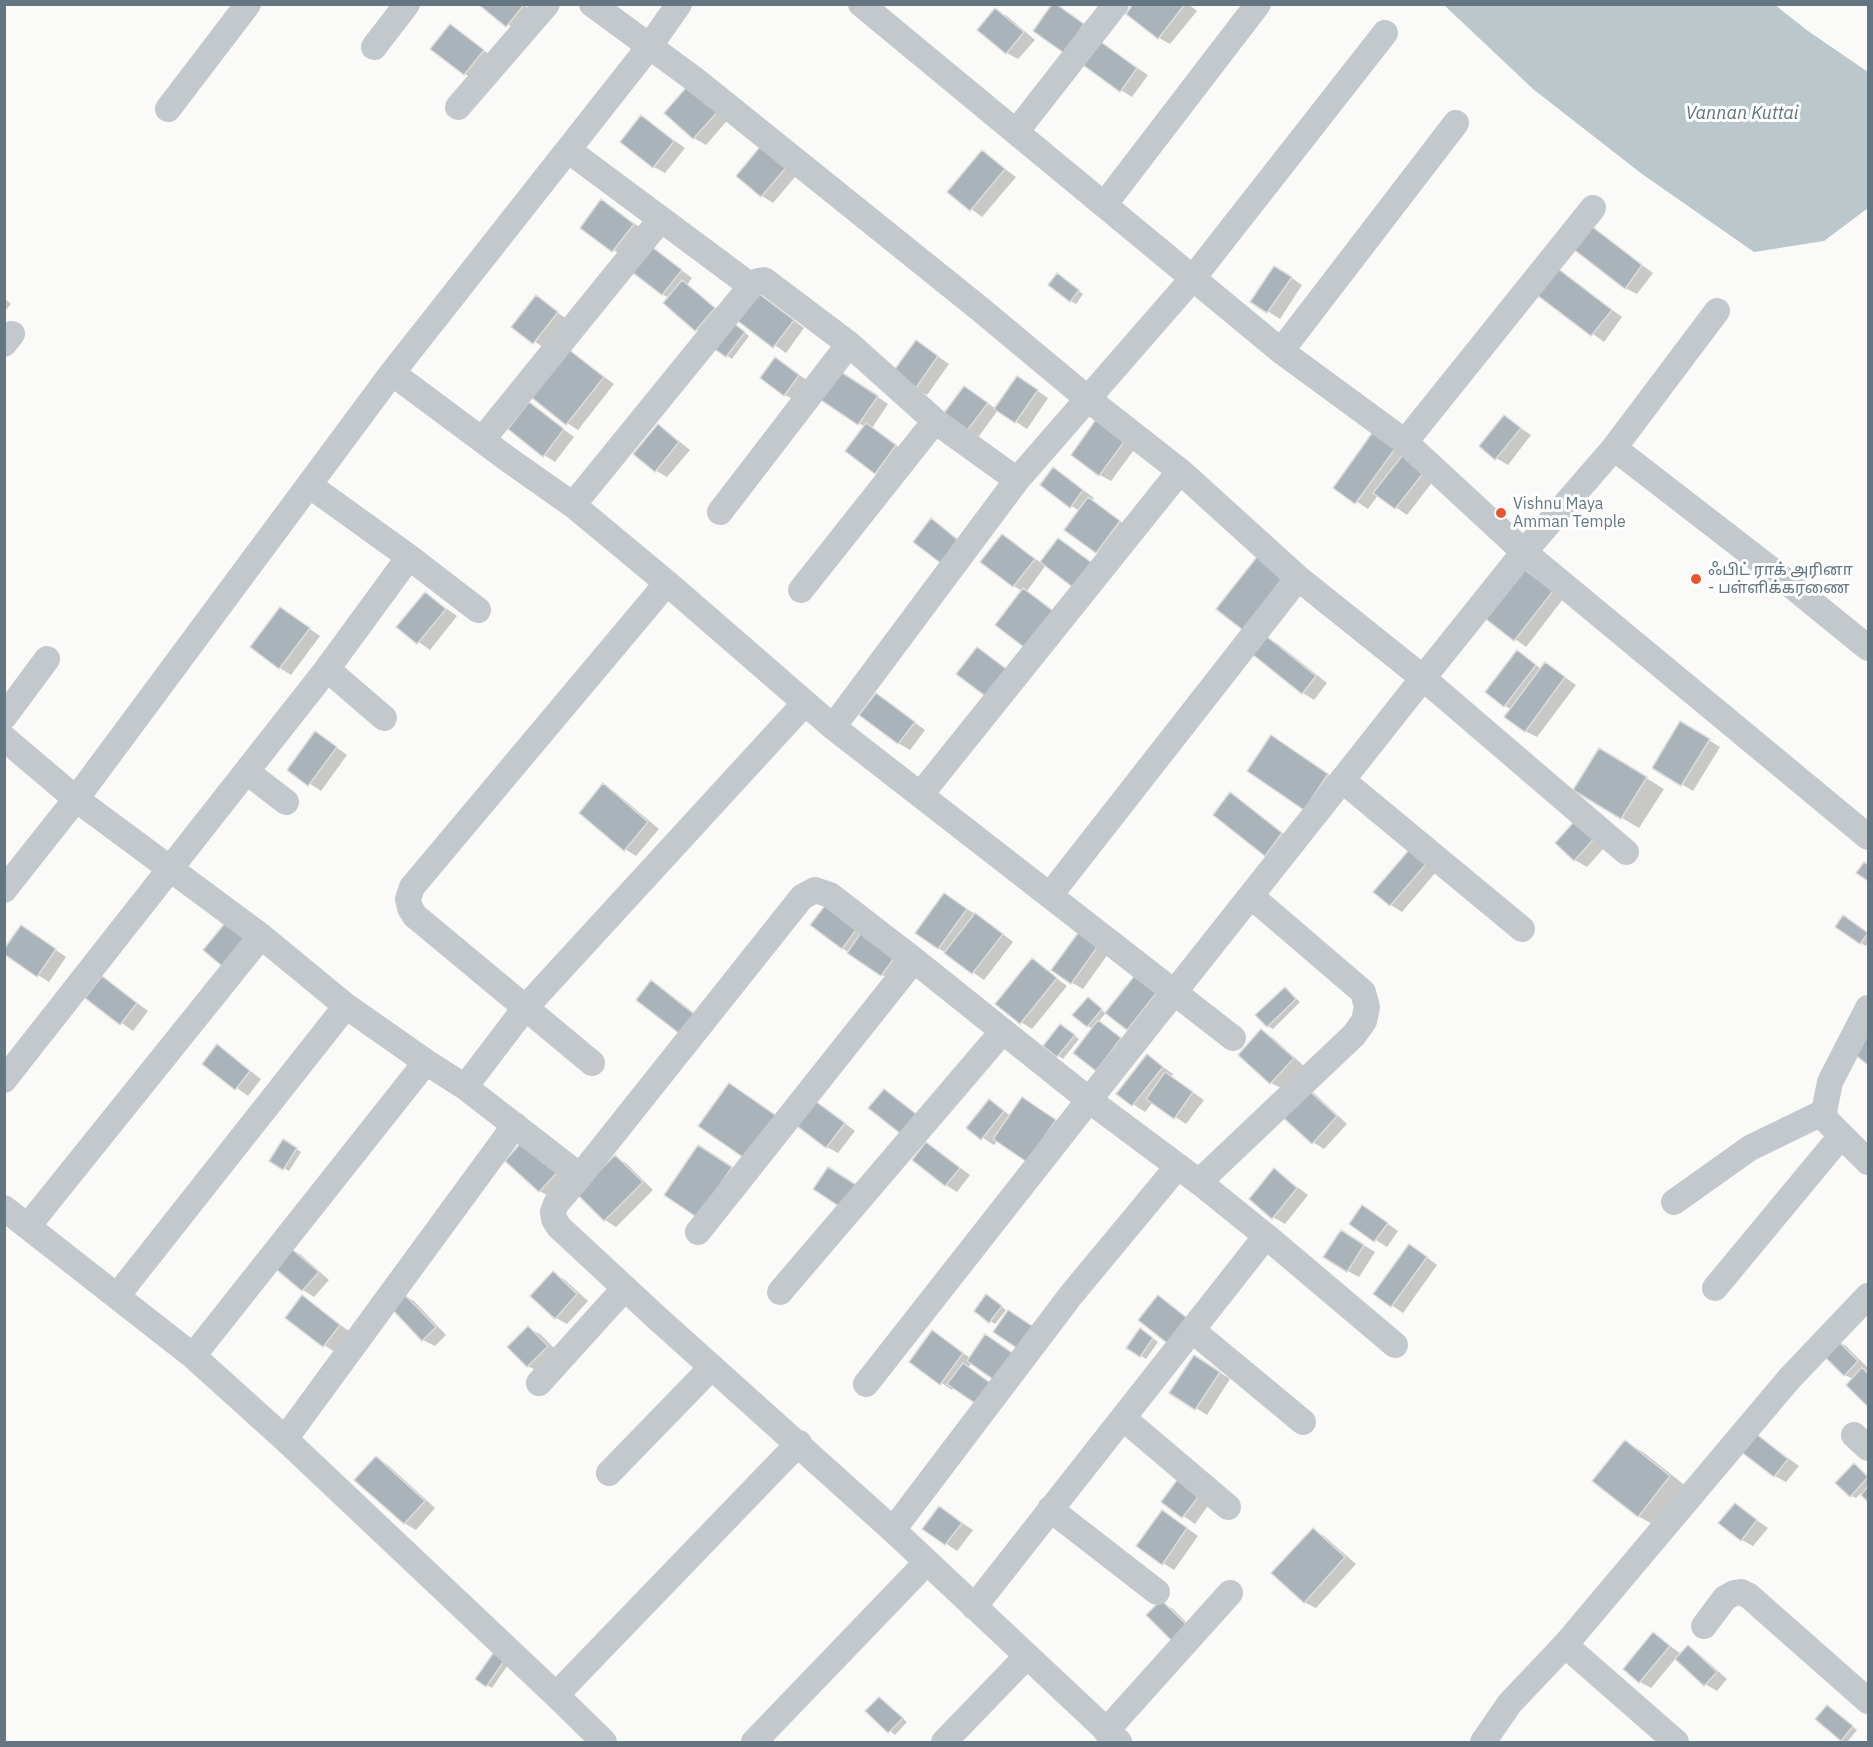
<!DOCTYPE html>
<html>
<head>
<meta charset="utf-8">
<style>
	body { margin:0 }
	#map { position:relative; width:1873px; height:1747px; overflow:hidden; background:#fafaf8; font-family:"IBM Plex Sans",sans-serif }
	canvas { display:block }
	.frame { position:absolute; inset:0; border:6px solid #657683; pointer-events:none }
</style>
</head>
<body>
<div id="map">
<canvas width="1873" height="1747"></canvas>
<div class="frame"></div>
</div>
<script>
const c = document.querySelector('canvas').getContext('2d');
c.lineJoin = 'round';
function paint(path, color) {
  c.fillStyle = color;
  c.fill(path, 'evenodd');
}
function poly(rows) {
  const path = new Path2D();
  for (const r of rows) {
    path.moveTo(r[0], r[1]);
    for (let i = 2; i < r.length; i += 2) path.lineTo(r[i], r[i + 1]);
  }
  return path;
}
function trace(path, color, width, dash) {
  c.strokeStyle = color;
  c.lineWidth = width;
  c.lineCap = dash ? 'butt' : 'round';
  c.setLineDash(dash || []);
  c.stroke(path);
}
function write(font, color, halo, rows, align = 'center') {
  c.font = font + ' "IBM Plex Sans","Noto Sans Tamil",sans-serif';
  c.lineWidth = 6;
  c.setLineDash([]);
  c.textBaseline = 'middle';
  c.strokeStyle = halo;
  c.fillStyle = color;
  for (const [text, x, y, turn = 0] of rows) {
    c.save();
    c.translate(x, y);
    c.rotate((+turn || 0) * Math.PI / 180);
    c.textAlign = isNaN(turn) ? turn : align;
    if (halo) c.strokeText(text, 0, 0);
    c.fillText(text, 0, 0);
    c.restore();
  }
}
paint(poly([
	[1444,5,1775,5,1808,31,1868,72,1868,208,1824,241,1754,252,1642,174,1533,89]
]), '#bbc7cb');
paint(poly([
	[481,4,523,4,534,13,518,32],
	[1135,4,1188,4,1197,11,1170,44,1159,38],
	[995,10,1007,16,1035,40,1018,59,1007,53],
	[451,26,494,58,476,80,465,74],
	[1101,44,1148,75,1132,97,1121,90],
	[692,83,732,115,706,145,694,138,666,113],
	[641,117,685,148,665,173,654,167],
	[764,144,800,171,773,203,762,196],
	[982,152,1016,177,982,217,949,192],
	[602,201,645,231,625,258,582,227],
	[1590,227,1653,273,1637,294,1625,288],
	[652,249,692,278,687,285,725,316,707,336,696,330,669,298,662,294],
	[1558,270,1622,317,1604,342,1539,295],
	[1286,274,1302,285,1280,319,1252,301],
	[1063,278,1083,294,1076,304,1071,301],
	[536,297,568,320,546,349,513,327],
	[4,298,11,304,4,312],
	[770,302,804,328,786,353,740,320],
	[738,327,749,336,732,359,716,348],
	[927,349,949,364,927,395,915,388],
	[569,351,614,384,578,430,567,423],
	[775,359,810,382,796,401,785,395],
	[853,380,888,404,872,428,907,453,887,479,876,473,865,427,824,400],
	[1029,385,1048,398,1027,429,998,410,974,443,963,436,965,387,996,409],
	[529,404,574,437,555,462,544,455],
	[1504,417,1531,435,1508,465,1496,458],
	[1098,420,1136,447,1111,481,1100,475],
	[658,426,669,433,690,450,667,477,655,470],
	[1375,431,1434,480,1407,515,1378,495,1368,509,1335,487],
	[1054,469,1094,498,1091,501,1131,529,1108,559,1066,530,1080,511,1071,506],
	[932,520,970,548,954,569],
	[1002,536,1041,563,1058,540,1103,571,1046,565,1027,591,1064,618,1014,586,982,562],
	[1525,572,1563,599,1526,647,1488,619],
	[426,594,457,616,430,650,398,627],
	[281,609,320,636,291,675,280,668],
	[1266,638,1278,644,1327,683,1314,700,1303,693],
	[1518,652,1541,669,1556,671,1576,685,1537,737,1525,731,1511,709,1505,706],
	[877,695,925,730,910,750,898,743],
	[1681,723,1720,747,1693,791,1654,767],
	[326,740,347,755,321,791,289,770],
	[1289,748,1345,786,1305,808],
	[1617,760,1664,789,1639,828,1575,790],
	[604,785,615,792,659,829,636,856,625,849],
	[1230,794,1242,801,1293,841,1277,861,1266,854],
	[1592,823,1611,840,1587,867,1575,860,1557,843],
	[1421,858,1436,872,1402,912,1391,905],
	[945,895,986,921,1013,942,984,980,917,933],
	[828,905,907,961,893,982,842,948],
	[1849,920,1868,934,1868,942,1866,946,1861,943],
	[1084,927,1113,947,1083,989,1071,982],
	[33,934,66,957,49,982,38,975],
	[1032,960,1067,986,1032,1029,1021,1022],
	[1137,976,1169,999,1139,1036,1108,1014],
	[103,978,148,1011,133,1031,87,998],
	[652,982,663,989,706,1022,638,999],
	[1285,988,1300,1002,1273,1029,1268,1026],
	[1095,1006,1106,1013,1098,1022,1131,1045,1096,1069,1093,1029,1088,1026],
	[1065,1028,1079,1039,1063,1059,1045,1046],
	[1262,1031,1273,1038,1304,1066,1283,1089,1271,1083],
	[217,1046,261,1079,248,1096,204,1064],
	[1147,1056,1173,1074,1171,1077,1204,1100,1186,1124,1153,1102,1145,1112,1118,1094],
	[1303,1086,1314,1093,1347,1124,1324,1149,1313,1142],
	[990,1101,1011,1116,1034,1106,1066,1128,1039,1168,997,1141,994,1145,968,1128],
	[827,1110,855,1131,838,1153,827,1147],
	[528,1138,572,1175,551,1198,540,1191],
	[284,1141,301,1152,289,1171,271,1160],
	[927,1143,970,1175,957,1192,946,1185],
	[616,1157,627,1164,653,1190,616,1227,605,1220],
	[1274,1170,1308,1195,1285,1224,1273,1217],
	[1374,1214,1398,1231,1387,1247,1351,1224],
	[1352,1238,1375,1252,1359,1277,1348,1271],
	[288,1248,300,1254,329,1280,314,1297,303,1290,273,1265],
	[1420,1252,1437,1265,1403,1313,1375,1294],
	[553,1273,565,1280,588,1301,567,1324,556,1318],
	[403,1295,414,1301,446,1335,435,1346,423,1340],
	[303,1297,350,1332,335,1352,324,1345],
	[992,1299,1006,1310,995,1324,990,1321],
	[528,1328,540,1334,559,1353,539,1372,528,1366],
	[1146,1333,1158,1342,1146,1359,1141,1356],
	[943,1339,970,1358,972,1362,968,1368,1007,1395,954,1387,952,1390,911,1362],
	[1834,1339,1846,1346,1868,1368,1866,1371,1868,1373,1868,1404,1848,1384,1853,1379,1845,1375],
	[1206,1363,1230,1379,1207,1415,1196,1408],
	[1755,1434,1799,1466,1786,1482,1775,1476],
	[1625,1442,1643,1452,1687,1487,1656,1526,1638,1516],
	[376,1458,388,1465,435,1508,416,1530,404,1523],
	[1854,1465,1868,1477,1868,1500,1861,1493,1856,1498,1851,1496],
	[1180,1478,1212,1500,1195,1524,1163,1502],
	[1735,1505,1768,1528,1753,1546,1742,1540],
	[939,1508,973,1530,957,1551,925,1529],
	[1174,1519,1198,1536,1174,1570,1163,1563],
	[1313,1530,1324,1536,1356,1564,1316,1608,1304,1602],
	[1161,1602,1173,1609,1197,1633,1184,1646],
	[1654,1634,1681,1654,1688,1647,1699,1654,1727,1679,1717,1691,1705,1684,1676,1658,1651,1688,1640,1682],
	[497,1650,512,1659,492,1688,487,1685],
	[879,1699,907,1722,895,1735,867,1711],
	[1832,1710,1857,1730,1847,1742,1841,1740]
]), '#0003');
const building = poly([
	[478,4,522,4,523,6,506,27,478,4],
	[1052,4,1056,4,1084,24,1064,53,1033,31,1052,4],
	[1133,4,1185,4,1158,39,1126,14,1133,4],
	[995,8,1024,32,1006,54,977,30,995,8],
	[450,24,484,50,464,75,430,49,450,24],
	[1101,42,1137,68,1120,92,1083,65,1101,42],
	[692,81,721,108,693,139,664,113,692,81],
	[641,115,674,141,653,168,620,142,641,115],
	[764,142,789,164,761,197,736,176,764,142],
	[982,150,1005,169,970,211,947,192,982,150],
	[601,199,634,224,612,252,580,228,601,199],
	[1590,225,1642,265,1625,289,1572,248,1590,225],
	[652,247,682,270,662,295,632,272,652,247],
	[1274,266,1292,277,1267,313,1250,302,1274,266],
	[1557,268,1612,310,1591,336,1537,295,1557,268],
	[1057,273,1079,290,1070,302,1048,285,1057,273],
	[682,280,715,308,695,331,663,303,682,280],
	[758,293,794,320,773,348,738,321,758,293],
	[536,295,558,312,533,344,511,327,536,295],
	[732,322,745,332,726,357,713,348,732,322],
	[916,340,938,356,915,389,892,373,916,340],
	[568,349,604,377,566,425,531,397,568,349],
	[775,357,799,375,784,396,760,378,775,357],
	[841,372,878,396,858,425,821,400,841,372],
	[1017,376,1038,390,1015,423,994,409,1017,376],
	[964,386,988,403,962,437,939,420,964,386],
	[529,402,564,429,543,457,508,429,529,402],
	[1504,415,1521,428,1495,460,1479,446,1504,415],
	[1097,418,1126,439,1099,476,1071,455,1097,418],
	[866,423,896,445,875,474,845,451,866,423],
	[658,424,679,442,655,472,633,454,658,424],
	[1375,429,1397,446,1355,504,1333,488,1375,429],
	[1402,456,1424,472,1395,509,1373,493,1402,456],
	[1053,467,1083,490,1070,508,1040,485,1053,467],
	[1088,497,1120,521,1096,553,1064,530,1088,497],
	[931,518,959,541,942,564,913,542,931,518],
	[1002,534,1035,559,1013,587,980,562,1002,534],
	[1058,538,1092,563,1074,588,1040,562,1058,538],
	[1260,553,1288,575,1244,631,1216,609,1260,553],
	[1525,570,1553,591,1514,641,1486,619,1525,570],
	[1023,588,1053,611,1025,648,995,625,1023,588],
	[425,592,446,609,417,644,396,627,425,592],
	[280,607,310,628,279,669,250,647,280,607],
	[1266,636,1316,676,1302,694,1252,654,1266,636],
	[977,647,1009,671,988,698,956,674,977,647],
	[1517,650,1536,665,1504,707,1485,692,1517,650],
	[1545,662,1565,677,1525,732,1504,717,1545,662],
	[876,693,915,722,898,744,859,715,876,693],
	[1680,721,1710,739,1681,786,1652,768,1680,721],
	[315,731,337,747,308,786,287,770,315,731],
	[1271,735,1328,774,1304,810,1247,771,1271,735],
	[1599,748,1647,777,1621,819,1573,790,1599,748],
	[603,783,648,822,624,851,579,813,603,783],
	[1230,792,1282,833,1265,856,1213,815,1230,792],
	[1581,814,1600,832,1574,861,1555,843,1581,814],
	[1409,850,1426,864,1390,906,1373,892,1409,850],
	[1864,862,1868,865,1868,881,1856,873,1864,862],
	[944,893,967,909,938,949,915,933,944,893],
	[827,903,858,927,842,949,810,925,827,903],
	[975,913,1003,934,972,974,944,953,975,913],
	[1843,915,1868,933,1860,944,1835,927,1843,915],
	[226,922,245,937,222,966,203,950,226,922],
	[21,925,56,949,37,977,4,954,4,949,21,925],
	[1084,925,1103,939,1071,984,1051,970,1084,925],
	[863,930,897,954,881,976,847,953,863,930],
	[1032,958,1057,978,1020,1024,995,1004,1032,958],
	[1136,974,1158,991,1127,1030,1105,1013,1136,974],
	[102,976,137,1003,120,1025,85,998,102,976],
	[651,980,695,1015,680,1034,636,1000,651,980],
	[1285,987,1296,999,1267,1027,1255,1015,1285,987],
	[1088,997,1102,1009,1087,1027,1072,1015,1088,997],
	[1098,1020,1121,1038,1096,1071,1073,1053,1098,1020],
	[1060,1024,1075,1035,1057,1057,1043,1046,1060,1024],
	[1261,1029,1294,1058,1270,1084,1238,1055,1261,1029],
	[1868,1032,1868,1065,1853,1053,1868,1032],
	[217,1044,250,1071,235,1090,202,1064,217,1044],
	[1147,1054,1163,1067,1132,1106,1116,1094,1147,1054],
	[1165,1072,1193,1092,1174,1119,1146,1099,1165,1072],
	[729,1083,778,1117,747,1160,698,1126,729,1083],
	[1302,1084,1337,1116,1312,1144,1277,1112,1302,1084],
	[884,1089,916,1114,901,1134,868,1108,884,1089],
	[1022,1097,1056,1120,1027,1162,993,1139,1022,1097],
	[989,1099,1004,1111,981,1140,966,1128,989,1099],
	[815,1101,845,1123,826,1148,797,1126,815,1101],
	[527,1136,561,1168,539,1192,505,1161,527,1136],
	[283,1139,297,1148,283,1170,269,1161,283,1139],
	[926,1142,960,1168,945,1186,912,1160,926,1142],
	[698,1145,732,1167,698,1218,664,1195,698,1145],
	[615,1155,643,1182,604,1221,577,1194,615,1155],
	[828,1167,861,1188,846,1211,813,1189,828,1167],
	[1274,1168,1297,1188,1272,1219,1249,1199,1274,1168],
	[1362,1205,1388,1223,1374,1242,1349,1224,1362,1205],
	[1341,1230,1364,1245,1347,1272,1323,1257,1341,1230],
	[1409,1244,1427,1257,1391,1307,1373,1294,1409,1244],
	[288,1246,319,1272,302,1291,271,1265,288,1246],
	[553,1271,577,1294,555,1319,530,1296,553,1271],
	[403,1293,436,1327,422,1341,389,1306,403,1293],
	[986,1294,1002,1306,989,1323,974,1311,986,1294],
	[302,1295,340,1325,323,1347,285,1318,302,1295],
	[1158,1295,1192,1322,1172,1347,1138,1320,1158,1295],
	[1008,1310,1038,1330,1023,1352,993,1332,1008,1310],
	[528,1326,548,1346,527,1367,507,1347,528,1326],
	[1140,1328,1153,1338,1140,1357,1126,1348,1140,1328],
	[932,1330,963,1353,940,1385,909,1362,932,1330],
	[985,1334,1018,1357,1000,1384,967,1361,985,1334],
	[1834,1337,1858,1361,1844,1376,1820,1352,1834,1337],
	[1194,1355,1220,1372,1195,1410,1169,1393,1194,1355],
	[963,1363,997,1388,982,1408,947,1384,963,1363],
	[1862,1367,1868,1374,1868,1407,1846,1385,1862,1367],
	[1755,1433,1788,1459,1774,1477,1740,1451,1755,1433],
	[1625,1440,1670,1476,1638,1517,1592,1481,1625,1440],
	[376,1456,425,1501,404,1524,354,1480,376,1456],
	[1854,1463,1868,1477,1850,1497,1835,1483,1854,1463],
	[1180,1476,1202,1492,1182,1518,1161,1502,1180,1476],
	[1868,1486,1868,1502,1861,1495,1868,1486],
	[1735,1503,1757,1520,1741,1541,1718,1523,1735,1503],
	[939,1506,962,1523,945,1545,922,1529,939,1506],
	[1162,1510,1187,1528,1162,1565,1136,1546,1162,1510],
	[1313,1528,1345,1557,1304,1603,1271,1573,1313,1528],
	[1161,1600,1187,1625,1172,1641,1146,1615,1161,1600],
	[1653,1632,1670,1646,1639,1683,1623,1669,1653,1632],
	[1688,1645,1717,1672,1704,1686,1675,1659,1688,1645],
	[497,1648,508,1655,486,1687,475,1679,497,1648],
	[879,1697,903,1718,888,1733,865,1711,879,1697],
	[1827,1705,1853,1726,1841,1741,1815,1719,1827,1705]
]);
paint(building, '#aab3b9');
trace(building, '#dcdcda', 1.5);
trace(poly([
	[592,4,694,79,980,309,1088,399,1180,471,1298,578,1423,678,1626,852],
	[861,4,1281,351,1405,442,1524,552,1868,837],
	[374,47,407,4],
	[458,107,547,4],
	[168,109,248,4],
	[1016,132,1116,4],
	[568,150,751,286],
	[1104,205,1258,4],
	[4,344,12,334],
	[1281,351,1456,123],
	[392,373,509,460,573,505,667,583,833,727,1233,1038],
	[482,440,661,219],
	[1405,442,1593,208],
	[1614,448,1777,574,1868,648],
	[309,485,409,557,478,610],
	[573,505,751,286,758,281,764,280,849,344,935,421,1017,480],
	[720,512,849,344],
	[801,590,935,421],
	[327,669,384,718],
	[4,717,47,659],
	[833,727,1017,480,1193,278,1385,33],
	[4,738,76,799,4,890],
	[247,772,286,802],
	[1342,780,1522,929],
	[921,794,1180,471],
	[1050,895,1298,578],
	[1251,896,1363,992,1367,1007,1364,1021,1354,1035,1199,1182,1089,1100,1423,678,1524,552,1614,448,1717,311],
	[1868,1008,1830,1082,1824,1112,1826,1120,1868,1162],
	[592,1063,415,916,410,908,408,899,412,887,667,583],
	[4,1080,327,669,409,557],
	[465,1087,525,1008,805,703],
	[580,1176,465,1087,426,1062,346,1006,261,936,76,799,392,373,649,47,679,4],
	[1674,1202,1750,1148,1824,1112],
	[4,1208,193,1356,285,1439,556,1695],
	[28,1226,261,936],
	[698,1232,914,960],
	[1266,1236,1395,1345],
	[1715,1288,1841,1136],
	[780,1292,1003,1031],
	[117,1296,346,1006],
	[1192,1330,1303,1422],
	[193,1356,426,1062],
	[539,1383,625,1288],
	[866,1384,1089,1100,914,960,830,895,815,890,802,897,580,1176,556,1204,553,1212,554,1219,559,1227,656,1317,893,1530,1071,1295,1178,1166],
	[1123,1418,1228,1507],
	[1854,1435,1868,1448],
	[285,1439,515,1125],
	[609,1473,712,1367],
	[1050,1509,1157,1592],
	[893,1530,1119,1742],
	[974,1607,1266,1236,1199,1182],
	[1704,1626,1725,1598,1734,1593,1741,1592,1749,1596,1868,1701],
	[1565,1645,1676,1742],
	[1106,1731,1230,1593],
	[604,1742,556,1695,799,1443],
	[754,1742,927,1562],
	[944,1742,1027,1656],
	[1483,1742,1510,1703,1565,1645,1789,1379,1868,1296]
]), '#c3c8cc', 26);
for (const [x, y, r, color] of [
	[1501,513,6,"#e4572e"],
	[1696,579,6,"#e4572e"]
]) {
  const dot = new Path2D();
  dot.arc(x, y, r, 0, 2 * Math.PI);
  c.fillStyle = color;
  c.fill(dot);
  trace(dot, '#fff', 2);
}
write('16px', '#657683', '#fff', [
	["Vishnu Maya",1513,504],
	["Amman Temple",1513,522],
	["ஃபிட் ராக் அரினா",1708,570],
	["- பள்ளிக்கரணை",1708,588]
], 'left');
write('italic 18px', '#60757c', '#fff', [
	["Vannan Kuttai",1742,114]
]);
</script>
</body>
</html>
